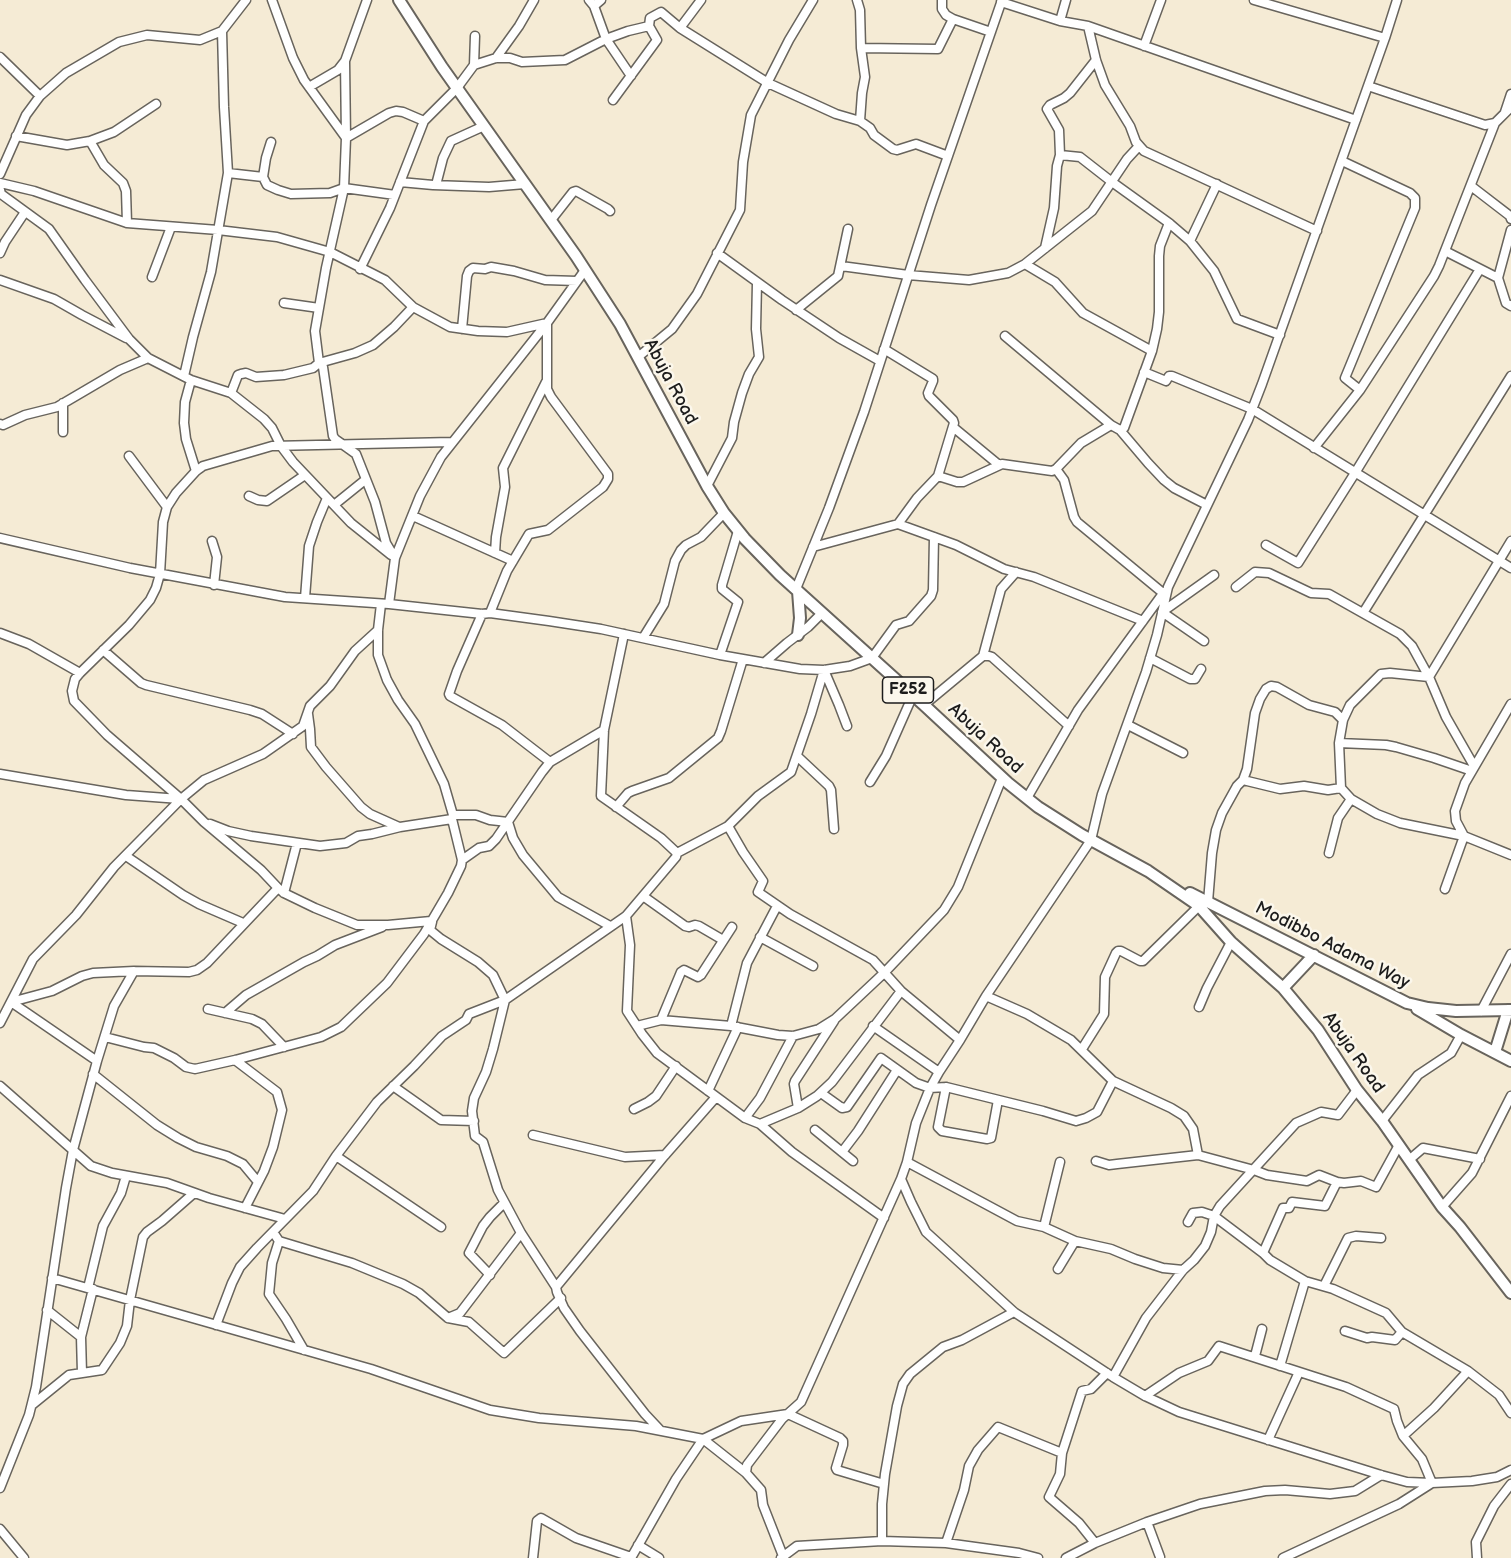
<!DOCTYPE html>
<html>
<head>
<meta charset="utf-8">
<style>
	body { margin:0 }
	canvas { display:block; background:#f5ebd5 }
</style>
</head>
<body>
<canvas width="1511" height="1558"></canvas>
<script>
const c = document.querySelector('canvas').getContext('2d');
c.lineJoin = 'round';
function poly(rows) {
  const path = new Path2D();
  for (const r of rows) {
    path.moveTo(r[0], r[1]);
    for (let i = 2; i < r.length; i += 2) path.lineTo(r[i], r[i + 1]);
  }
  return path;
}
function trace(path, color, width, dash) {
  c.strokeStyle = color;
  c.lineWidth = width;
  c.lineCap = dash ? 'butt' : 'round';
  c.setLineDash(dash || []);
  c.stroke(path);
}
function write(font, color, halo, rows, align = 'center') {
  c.font = font + ' "Balsamiq Sans",sans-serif';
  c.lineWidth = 5;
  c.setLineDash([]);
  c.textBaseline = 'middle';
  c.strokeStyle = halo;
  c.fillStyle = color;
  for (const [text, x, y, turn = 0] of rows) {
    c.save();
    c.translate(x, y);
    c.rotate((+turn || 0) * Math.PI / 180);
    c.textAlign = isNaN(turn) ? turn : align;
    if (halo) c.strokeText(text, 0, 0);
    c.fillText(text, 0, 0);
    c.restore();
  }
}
const minor = poly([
	[272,0,293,58,304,80,346,138,344,188,326,268,315,331,319,363,323,367,333,436,335,439,356,454,375,502,386,543,395,558],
	[589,0,594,6,606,39,631,76],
	[857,0,860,10,861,48,865,77,862,93,860,121],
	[942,0,942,9,946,15,953,19,991,32],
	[1254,0,1385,38],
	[1397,0,1385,38,1262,384,1248,420,1168,587,1157,635,1146,672,1102,794,1091,840,986,996,960,1040,939,1072,930,1088,916,1123,907,1162,901,1179,911,1202,926,1232,1014,1312,1113,1377,1145,1396,1179,1412,1381,1475,1407,1482,1432,1483,1472,1481,1497,1477,1511,1470],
	[1001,2,1060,21,1088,26,1096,60,1105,85,1130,126,1136,142,1144,151,1317,231],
	[594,6,601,0],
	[1060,21,1066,0],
	[1088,26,1356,120],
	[680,28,768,83,836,114,860,121,870,128,874,135,893,149,897,150,916,144,948,156],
	[1144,46,1161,0],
	[861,48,938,49,953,19],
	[0,57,40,96],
	[496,58,519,26,534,0],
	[345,61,346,138],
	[474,65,475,36],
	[1368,86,1485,125,1495,123,1511,107],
	[309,87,338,70,345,61,367,0],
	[613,100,657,40,649,26],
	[1505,112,1511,94],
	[16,136,67,145,90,141,114,132,156,104],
	[346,138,389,113,396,111,403,112,424,121],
	[90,141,104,165,123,183,126,191,127,223],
	[271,142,266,158,263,177,267,185,278,190,291,194,330,193,344,188,395,195],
	[1060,155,1080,157,1112,182,1169,223,1190,241,1214,271,1237,319,1280,335],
	[1342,161,1410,193,1415,198,1415,208,1345,378,1360,390],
	[228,173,263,177],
	[0,174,26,115,40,96,66,73,119,42,147,35,200,40,222,31,246,0],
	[400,182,433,185,489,187,525,184],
	[0,183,34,191,127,223,218,230,277,237,330,252,385,280,413,307,450,327,478,331,507,332,547,323,547,389,551,397,608,474,608,479,603,487,548,530,529,534,507,571,490,613],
	[436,185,443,158,451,141,484,126],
	[1471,186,1510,216,1511,219],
	[0,190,1,194,49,229,85,280,129,339,148,358,191,380,231,393,264,419,272,428,281,446,293,462,351,523,391,555],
	[551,220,573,192,576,191,608,209,610,211],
	[1190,241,1217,184],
	[1045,248,1054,208,1057,166,1060,155,1059,130,1047,109,1050,105,1064,98,1070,93,1096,60],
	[1445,251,1498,278,1506,303,1511,306],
	[0,253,5,242,25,212],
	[717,253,782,300,839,338,880,361],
	[1025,264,1055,282,1083,313,1152,351],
	[841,266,908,275,969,280,1008,273,1025,264,1092,211,1127,159,1139,146],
	[360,269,390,208,424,121,457,88,474,65,496,58,510,58,522,62,565,60,606,39,628,31,649,26,650,18,661,12,680,28,701,0],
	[152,277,171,227],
	[1498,278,1511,230],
	[0,280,54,299,82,315,126,338],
	[284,303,319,308],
	[796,310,838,276,848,229],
	[462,329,467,276,469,271,473,268,485,269,491,267,514,271,545,280,577,281],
	[1005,336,1111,425,1120,430,1148,463,1164,480,1174,488,1207,505],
	[884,349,933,379,933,381,928,393,929,396,953,420,954,423,938,476,917,498,898,524],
	[638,357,672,329,697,294,740,210,743,162,751,115,789,40,813,0],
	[1144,372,1166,381,1169,376,1172,376,1252,409,1511,568],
	[184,376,193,337,211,272,228,173,224,107,222,31],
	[191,380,185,402,184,423,186,439,196,471],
	[231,393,238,375,241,374,246,373,256,377,284,375,313,368,319,363,355,353,373,345,394,327,413,307],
	[0,424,3,425,25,415,57,407,120,370,148,358],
	[953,427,999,465],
	[1120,430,1124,428,1152,351,1157,329,1159,312,1159,256,1160,246,1169,223],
	[63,432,63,403],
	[1314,448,1360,390,1434,276,1439,266,1495,123],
	[129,456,167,507],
	[1056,469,1064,480,1074,517,1077,522,1163,593],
	[938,476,957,482,963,482,1002,464,1052,471,1056,469,1081,443,1111,425],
	[707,486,732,438,734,422,742,393,749,374,759,357,756,329,757,283],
	[249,496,258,500,267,501,305,475],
	[334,505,365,480],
	[413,516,513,561],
	[0,538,130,568,285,597,389,604,482,614,490,613,549,621,601,629,720,655,800,669,824,670,850,666,872,658,896,625,909,621,931,596,933,590,934,537],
	[212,541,217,557,214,585],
	[1511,541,1429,677,1390,673,1381,674,1350,705,1343,720,1339,743,1341,788,1351,799,1377,814,1400,823,1464,836,1511,855],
	[1266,545,1298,563,1355,473,1480,269],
	[813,547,898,524,956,545,1004,569,1034,577,1143,621],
	[495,553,496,537,505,487,503,468,546,382],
	[1236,587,1255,572,1269,573,1311,593,1329,594,1400,634,1412,646,1429,677,1446,717,1474,766],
	[796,589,829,508,864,412,931,205,1002,0],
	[305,598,309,546,317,522,327,498],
	[381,604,378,630,378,655,387,680,398,700,415,724,444,784,453,815,452,819,462,860],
	[389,604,395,558,420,496,441,457,547,323,585,270],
	[1363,613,1511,376],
	[482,614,457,671,449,694,450,696,502,725,550,762],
	[0,633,29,644,80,673],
	[624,634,604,730,601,796,661,838,677,853],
	[643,638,664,604,675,561,681,550,686,545,701,537,724,513],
	[1204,641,1162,612,1214,575],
	[103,650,141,683,146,685,250,710,262,714,293,734],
	[720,655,738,602,722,589,722,585,738,531],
	[983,656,1001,589,1016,572],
	[1150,658,1190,679,1195,679,1201,669],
	[764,663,787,643,808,627,822,613],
	[824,670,839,705,847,726],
	[924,705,983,656,989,656,992,657,1069,726],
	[308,714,310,729,311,747,326,767,361,807,370,814,399,827],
	[1128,725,1183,753],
	[1339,743,1386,745,1396,747,1434,758,1472,771],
	[797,756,829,786,831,790,834,829],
	[0,774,126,795,180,799],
	[1243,780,1280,789,1304,786,1328,790,1341,788],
	[870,782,886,756,913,695],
	[1027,798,1078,710,1164,592],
	[616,807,628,793,632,791,669,778,718,738,721,731,743,659],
	[453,815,476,815,490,820,508,822,513,838,523,855,558,897,610,926],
	[210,824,228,831,251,836,320,846,346,843,358,836,372,834,400,827,452,819],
	[728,826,743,852,763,881,758,892,790,914,873,960,901,991,960,1040],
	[1329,853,1338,818,1351,799],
	[126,856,183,895,199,904,243,923],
	[1445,889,1464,836,1456,821,1455,811,1465,783,1511,704],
	[284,893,297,843],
	[643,896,685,926,689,927,695,925,699,926,723,940],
	[1208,902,1212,853,1216,830,1222,813,1237,786,1243,780,1247,769,1255,713,1260,699,1266,689,1271,686,1277,687,1309,705,1335,712,1343,720],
	[626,916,630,945,627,1011,642,1034,657,1053,745,1118,760,1124,792,1152,884,1218],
	[431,921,388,925,357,925,315,908,284,893,278,888,261,870,204,822,181,799,107,735,74,701,72,691,75,679,80,673,129,625,150,600,156,588,160,574,163,522,167,507,176,493,196,471,203,466,272,446,452,442],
	[432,922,430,930,441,939,478,962,493,975,505,1000,493,1049,486,1072,474,1098,472,1111,475,1136,483,1142,498,1190,521,1233,556,1287,557,1292,564,1308,580,1331,645,1414,660,1430],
	[760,937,813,966],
	[986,996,1027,1014,1071,1040,1113,1081,1171,1108,1184,1116,1193,1129,1198,1155],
	[11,1002,52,991,82,976,93,973,134,971],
	[11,1002,97,1061],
	[1199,1007,1207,988,1231,942],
	[208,1009,252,1019,262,1024,284,1047],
	[1481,1011,1511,954],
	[225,1013,246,995,304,962,317,956,335,945,382,927],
	[661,1020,681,972,684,970,698,977,701,975,732,927],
	[0,1023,33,959,76,915,114,867,181,799,204,780,263,754,303,726,310,706,330,686,355,651,378,630],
	[637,1026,661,1020,731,1026,778,1035,793,1036,819,1029,835,1019,884,973,944,910,958,887,1002,778],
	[731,1026,747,963,777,906],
	[873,1026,939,1072],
	[105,1037,144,1047,154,1048,174,1058,186,1067,195,1069,235,1060,321,1037,341,1027,387,983,424,934,448,893,461,866,462,860,479,848,489,846,496,839,542,772,550,762,604,730],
	[1082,1049,1104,1014,1105,977,1116,953,1118,951,1121,951,1140,961,1143,961,1199,906],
	[235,1060,277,1092,282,1110,273,1147,264,1171,245,1208],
	[93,1074,157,1125,178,1138,196,1147,227,1156,243,1164,258,1182],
	[0,1086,91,1166,112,1173,167,1183,209,1198,285,1219],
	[393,1086,441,1120,474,1121],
	[946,1087,938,1127,942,1131,987,1139,991,1138,998,1100],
	[708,1091,738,1027],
	[821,1093,842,1108,847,1107,881,1058,916,1083,930,1088,946,1087,1043,1111,1076,1121,1086,1118,1097,1112,1113,1081],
	[798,1108,794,1084,795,1081,834,1021],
	[634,1109,648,1102,656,1096,676,1066],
	[745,1118,760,1098,793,1036],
	[1382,1121,1418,1075,1451,1053,1461,1035],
	[760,1124,798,1108,817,1096,832,1082,901,991],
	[815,1130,853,1161],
	[533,1135,625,1157,665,1155],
	[842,1152,858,1131,897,1070],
	[336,1156,441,1227],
	[1409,1160,1423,1148,1480,1159],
	[1096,1161,1109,1165,1117,1164,1198,1155,1254,1170,1267,1175,1307,1181,1319,1175,1337,1182],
	[907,1162,1017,1221,1044,1227,1075,1241,1111,1249,1135,1259,1163,1268,1183,1270],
	[1442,1207,1472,1173,1511,1096],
	[1188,1222,1193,1213,1202,1212,1214,1216,1263,1253,1270,1260,1305,1281,1333,1289,1386,1313,1402,1332,1468,1371,1499,1395,1511,1413],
	[1044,1227,1060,1162],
	[273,1232,279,1241,352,1263,403,1284,419,1293,448,1318,469,1322,504,1353,561,1298],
	[279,1241,272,1263,269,1294,286,1319,304,1350],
	[1263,1253,1283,1208,1289,1208,1292,1202,1325,1206,1337,1182,1344,1183,1361,1181,1376,1187,1399,1145],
	[1058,1269,1075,1241],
	[490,1275,469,1253,483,1226,490,1217,504,1203],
	[52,1278,371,1369,490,1410,539,1418,636,1426,703,1439,746,1473,761,1490,763,1505,783,1556],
	[1324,1286,1348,1238,1356,1236,1381,1238],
	[556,1287,665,1155,716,1097],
	[88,1288,103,1226,121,1193,126,1176],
	[47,1310,81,1337],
	[448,1318,460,1313,521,1233],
	[216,1325,232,1283,240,1267,257,1248,313,1191,336,1156,377,1102,414,1066,442,1036,466,1020,469,1014,505,1000,626,916,676,857,677,853,728,826,758,796,791,772,811,714,824,670],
	[1345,1331,1367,1338,1372,1337,1395,1340,1402,1332],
	[1255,1356,1262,1329],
	[1280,1366,1305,1281],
	[82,1373,81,1337,93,1289],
	[1113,1377,1146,1318,1183,1270,1194,1260,1205,1246,1211,1232,1214,1216,1220,1206,1296,1123,1321,1112,1338,1115,1357,1090],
	[1145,1396,1179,1373,1208,1361,1219,1346,1346,1387,1394,1409,1397,1421,1403,1436,1434,1408,1468,1371],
	[32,1405,69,1375,102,1370,120,1343,127,1326,130,1300,143,1237,147,1232,162,1221,194,1193],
	[1268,1440,1299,1372],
	[746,1473,747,1465,782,1419,801,1402,901,1179],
	[0,1488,29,1415,36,1387,66,1188,73,1150,97,1061,114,1006,134,971,189,972,197,970,207,963,278,888],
	[1147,1522,1160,1557],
	[0,1529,24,1558],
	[882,1541,882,1504,885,1474,897,1406,903,1384,910,1374,943,1347,962,1340,1014,1312],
	[946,1543,964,1490,969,1466,978,1450,998,1427,1062,1453],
	[1095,1543,1079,1523,1049,1497,1060,1474,1062,1453,1082,1391,1091,1389,1107,1373],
	[638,1545,659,1558],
	[533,1558,537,1521,541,1518,576,1538,631,1557],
	[631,1558,676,1479,703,1439,741,1421,788,1414,840,1438,843,1441,843,1445,836,1468,837,1470,884,1484],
	[781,1558,797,1546,882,1541,946,1543,1019,1553,1038,1558],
	[1066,1558,1095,1543,1147,1522,1200,1504,1265,1491,1285,1490,1330,1494,1355,1491,1381,1475],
	[1283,1558,1399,1504,1432,1483,1422,1459,1403,1436],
	[1477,1558,1476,1542,1494,1506,1511,1484]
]);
const major = poly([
	[399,0,442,67,576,256,620,324,707,486,724,513,745,539,780,575,924,705,1008,783,1038,807,1082,835,1148,871,1199,906,1231,942,1283,988,1318,1030,1357,1090,1382,1121,1442,1207,1460,1227,1511,1293],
	[798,591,800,618,798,635],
	[1190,893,1407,1003,1428,1008,1456,1011,1511,1010],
	[1283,988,1314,955],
	[1417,1009,1461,1035,1511,1061],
	[1495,1052,1508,1010]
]);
trace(minor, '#68645d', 11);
trace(major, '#68645d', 14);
trace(minor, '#fff', 8);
trace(major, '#fff', 10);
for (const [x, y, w] of [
	[908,690,51]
]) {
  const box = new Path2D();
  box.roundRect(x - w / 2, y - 13, w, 26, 4.5);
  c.fillStyle = '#fbf7ec';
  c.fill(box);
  trace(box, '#1c1c1c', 1.5);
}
write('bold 16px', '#1c1c1c', null, [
	["F252",908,690]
]);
write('18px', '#1c1c1c', '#fbf7ec', [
	["Abuja Road",670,382,62],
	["Abuja Road",985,739,43],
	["Modibbo Adama Way",1332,946,27],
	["Abuja Road",1353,1053,55]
]);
</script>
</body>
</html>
